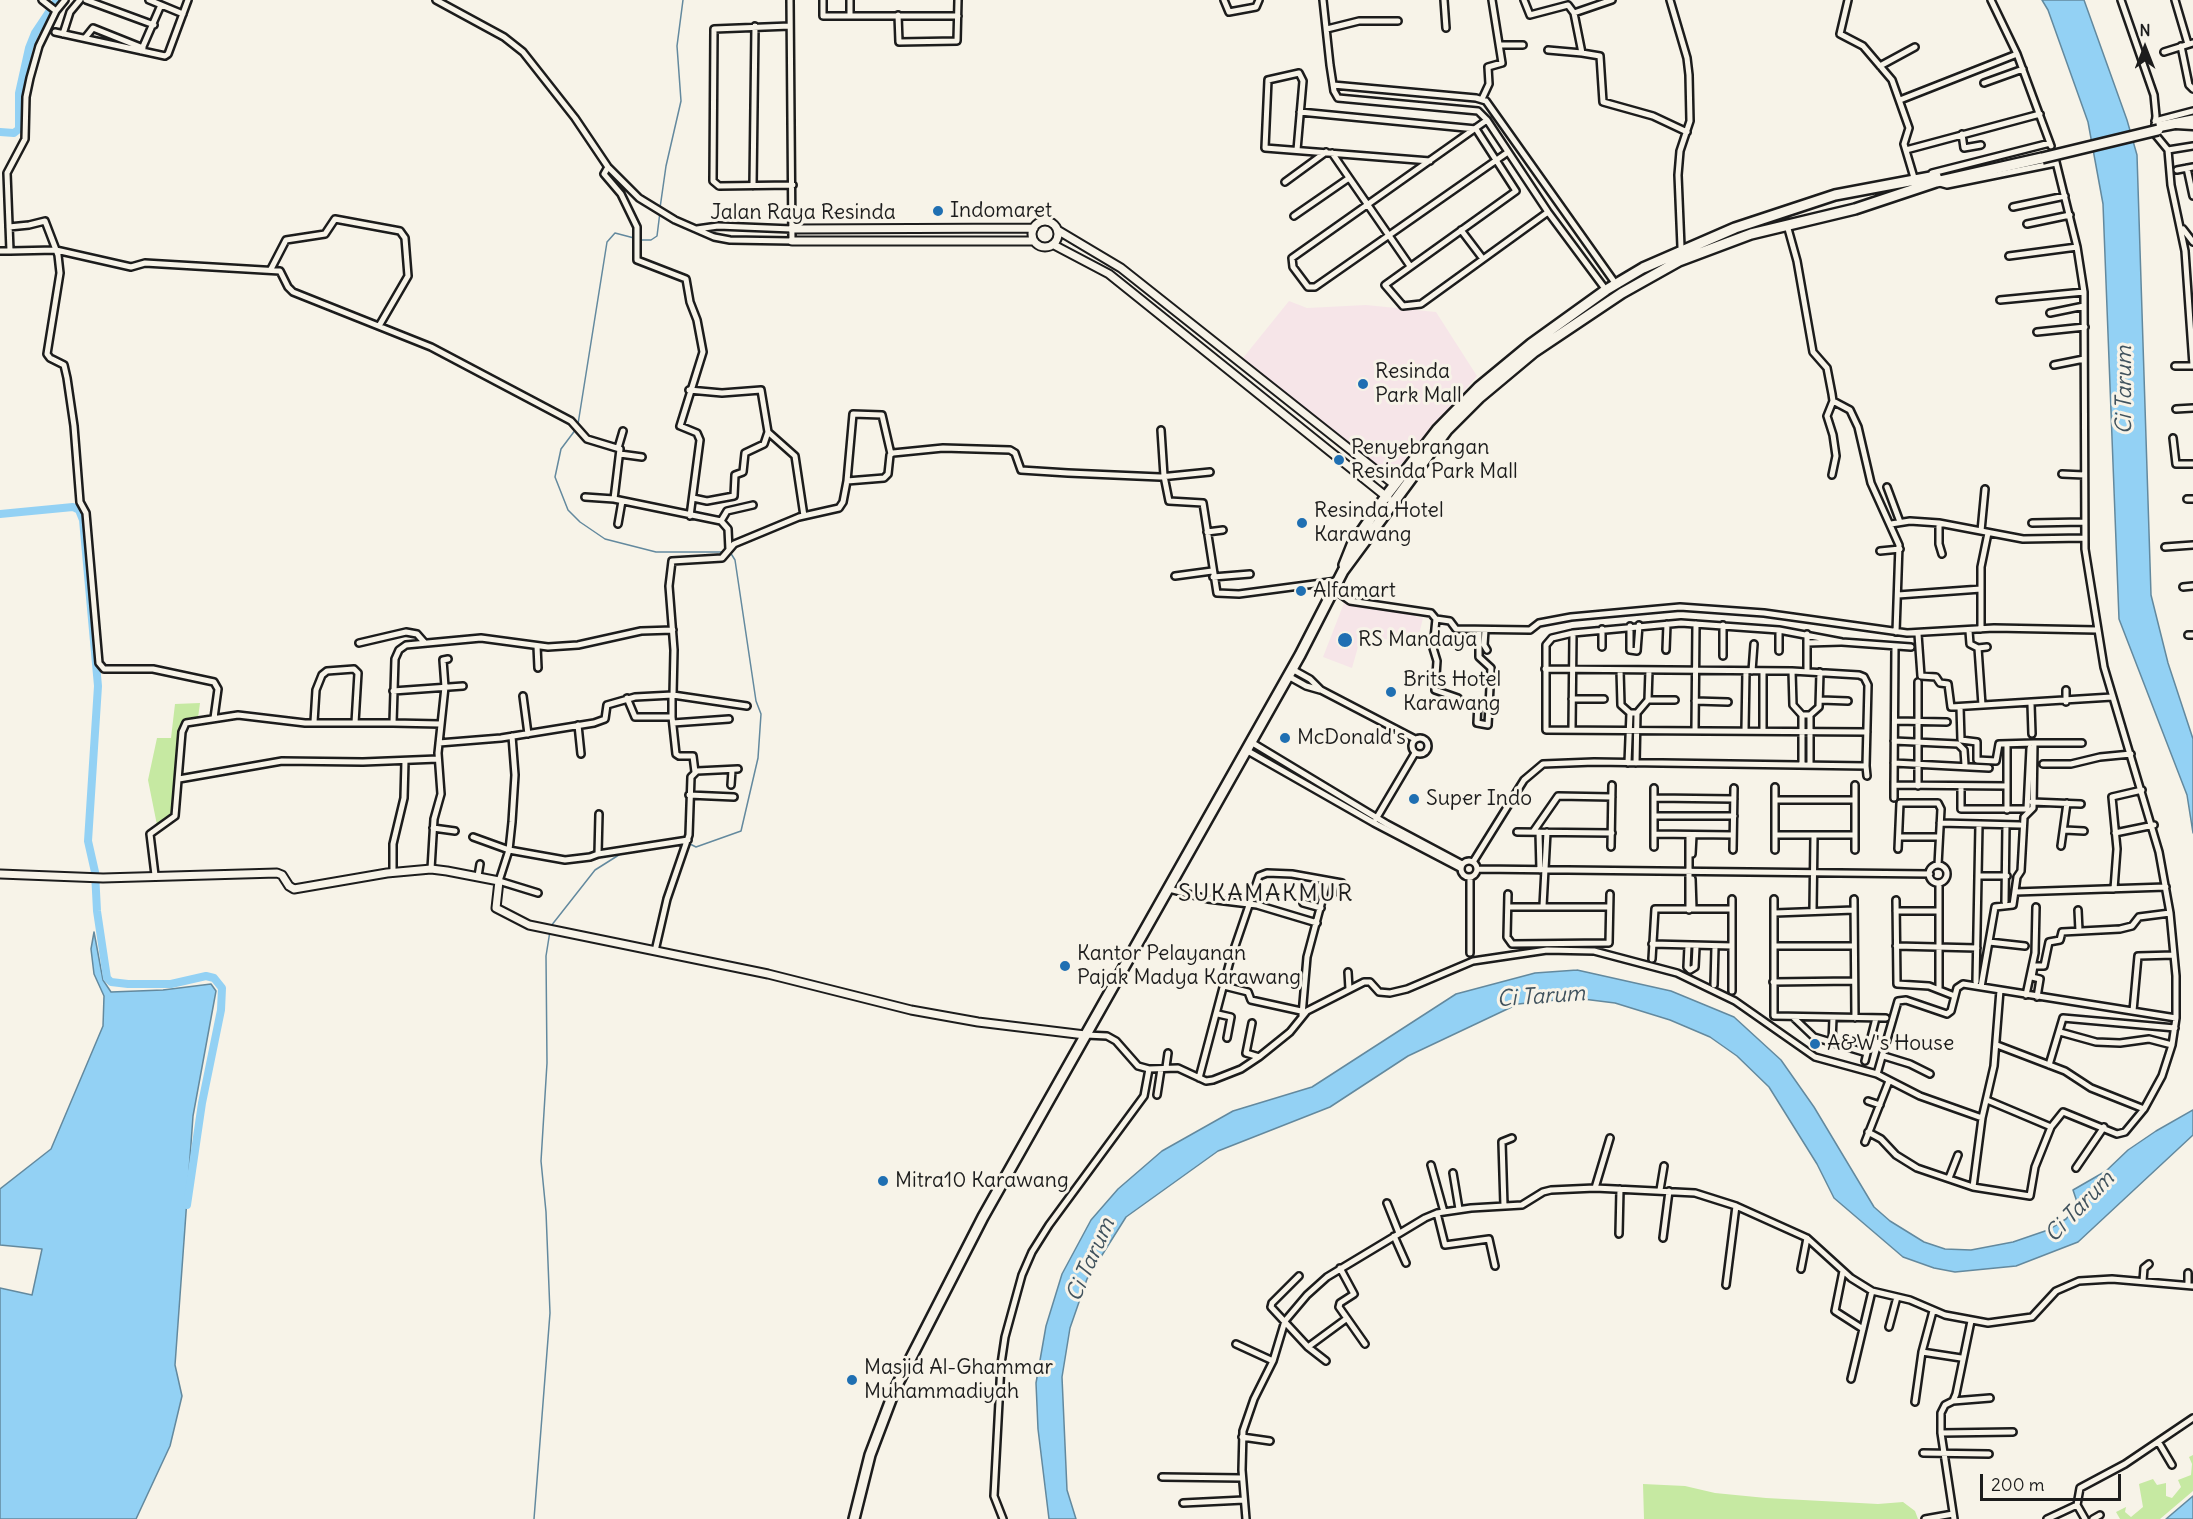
<!DOCTYPE html>
<html>
<head>
<meta charset="utf-8">
<style>
	body { margin:0 }
	#map { position:relative; width:2193px; height:1519px; overflow:hidden; background:#f7f3e8; font-family:Delius,sans-serif }
	canvas { display:block }
	.north { position:absolute; left:2115px; top:18px; width:60px; height:60px; -webkit-text-stroke:4px #f7f3e8; paint-order:stroke; rotate:0deg; font-size:16px; font-weight:700; line-height:24px; text-align:center; color:#1c1c1c }
	.north::after { content:''; display:block; margin:auto; width:21px; height:27px; background:#1c1c1c; clip-path:polygon(50% 0,100% 100%,50% 72%,0 100%) }
	.scale { position:absolute; left:1980px; top:1474px; width:141px; height:27px; box-sizing:border-box; border:3px solid #1c1c1c; border-top:0; padding-left:8px; font-size:18px; line-height:21px; white-space:nowrap; color:#1c1c1c; -webkit-text-stroke:4px #f7f3e8; paint-order:stroke }
</style>
</head>
<body>
<div id="map">
<canvas width="2193" height="1519"></canvas>
<div class="north">N</div>
<div class="scale">200 m</div>
</div>
<script>
const c = document.querySelector('canvas').getContext('2d');
c.lineJoin = 'round';
function paint(path, color) {
  c.fillStyle = color;
  c.fill(path, 'evenodd');
}
function poly(rows) {
  const path = new Path2D();
  for (const r of rows) {
    if (r.length === 3) {
      path.moveTo(r[0] + r[2], r[1]);
      path.arc(r[0], r[1], r[2], 0, 2 * Math.PI);
      continue;
    }
    path.moveTo(r[0], r[1]);
    for (let i = 2; i < r.length; i += 2) path.lineTo(r[i], r[i + 1]);
  }
  return path;
}
function trace(path, color, width, dash) {
  c.strokeStyle = color;
  c.lineWidth = width;
  c.lineCap = dash ? 'butt' : 'round';
  c.setLineDash(dash || []);
  c.stroke(path);
}
function write(font, color, halo, rows, align = 'center') {
  c.font = font + ' Delius,sans-serif';
  c.lineWidth = 6;
  c.setLineDash([]);
  c.textBaseline = 'middle';
  c.strokeStyle = halo;
  c.fillStyle = color;
  for (const [text, x, y, turn = 0] of rows) {
    c.save();
    c.translate(x, y);
    c.rotate((+turn || 0) * Math.PI / 180);
    c.textAlign = isNaN(turn) ? turn : align;
    if (halo) c.strokeText(text, 0, 0);
    c.fillText(text, 0, 0);
    c.restore();
  }
}
paint(poly([
	[1289,301,1307,308,1366,305,1436,312,1477,376,1390,477,1243,358],
	[1344,603,1416,610,1416,617,1423,618,1416,647,1362,633,1352,668,1323,657]
]), '#f6e5e8');
paint(poly([
	[200,703,198,718,186,723,174,818,157,825,148,780,157,738,171,738,175,704],
	[2193,1455,2193,1491,2160,1519,2120,1519,2116,1512,2126,1507,2125,1512,2131,1517,2143,1507,2139,1484,2153,1479,2157,1485,2166,1483,2166,1496,2172,1498,2181,1487,2178,1480,2191,1475,2192,1464,2189,1457],
	[1643,1484,1685,1486,1715,1493,1766,1498,1878,1504,1903,1502,1915,1511,1918,1519,1644,1519]
]), '#c6e9a2');
const water = poly([
	[2042,0,2084,0,2127,120,2137,155,2151,595,2168,663,2193,739,2193,833,2187,795,2119,619,2103,204,2088,122,2048,10,2042,0],
	[94,932,103,980,111,992,163,990,211,984,216,991,193,1116,175,1365,182,1396,170,1446,136,1519,0,1519,0,1288,32,1295,42,1249,0,1245,0,1189,51,1149,103,1026,104,996,94,974,91,949,94,932],
	[1577,970,1671,991,1734,1017,1781,1060,1814,1107,1874,1207,1890,1221,1924,1242,1945,1249,1971,1250,2013,1242,2048,1230,2066,1219,2078,1205,2073,1190,2106,1171,2128,1150,2156,1131,2193,1110,2193,1135,2078,1242,2016,1266,1955,1272,1934,1268,1903,1257,1834,1198,1817,1164,1769,1087,1737,1056,1710,1037,1670,1020,1615,1003,1575,998,1518,1004,1408,1056,1330,1107,1218,1151,1126,1217,1087,1279,1070,1328,1062,1377,1067,1490,1076,1519,1049,1519,1038,1429,1036,1383,1046,1326,1062,1274,1091,1220,1118,1189,1162,1151,1233,1111,1312,1087,1456,994,1535,973,1577,970],
	[2193,1496,2193,1519,2166,1519,2193,1496]
]);
paint(water, '#93d1f4');
trace(water, '#63899e', 1.5);
trace(poly([
	[660,208,666,166,681,101,677,46,683,0],
	[639,240,651,240,657,236,660,212],
	[578,424,607,242,615,233,634,238],
	[576,429,561,449,555,477,568,510,580,522,605,539,656,552,725,552],
	[688,843,696,847,741,831,758,758,761,714,756,701,735,560,730,552],
	[551,926,595,870,622,853],
	[534,1519,550,1313,546,1212,541,1161,547,1063,546,956,550,931]
]), '#63899e', 1.5);
trace(poly([
	[0,132,14,133,19,129,19,93,29,48,35,33,57,0],
	[0,514,73,507,79,510,83,520,98,686,88,841,95,872,97,911,107,978,111,982,128,984,171,984,206,976,214,978,222,988,221,1010,202,1103,187,1205]
]), '#93d1f4', 8);
const minor = poly([
	[42,0,56,11,39,46,30,78,26,97,25,139,7,173,10,251,56,250,131,267,145,263,280,271,288,287,293,292,431,347,571,421,587,439,620,449,614,499,721,521,728,529,729,550],
	[86,0,154,25],
	[149,0,183,14],
	[436,0,504,37,523,52,575,118,608,167,639,198,675,220,714,237,730,240,792,241,790,0],
	[823,0,823,16,958,16],
	[850,0,850,16],
	[1224,0,1229,12,1256,7,1259,0],
	[1323,0,1330,65,1334,91,1338,98,1478,111,1487,120,1548,212,1603,286],
	[1444,0,1446,28],
	[1524,0,1530,15,1568,5,1574,13,1612,0],
	[1670,0,1687,58,1689,75,1690,121,1680,151,1678,175,1681,247],
	[1848,0,1840,34,1863,46,1892,80,1909,128,1904,144,1915,181],
	[1991,0,2017,54,2051,146],
	[2121,0,2154,95,2156,116,2154,133,2168,150,2171,185,2185,251,2193,365],
	[2175,0,2188,44],
	[56,11,65,0],
	[1574,13,1582,53,1600,56,1603,102,1653,116,1687,132],
	[898,15,899,42,957,41,958,0],
	[790,26,714,29,713,181,719,186,793,185],
	[1327,29,1359,21,1398,21],
	[55,32,165,56,168,54,188,0],
	[63,34,70,12,80,0],
	[85,38,93,28,143,48],
	[1501,45,1523,45],
	[2181,46,2189,85,2193,89],
	[1548,50,1582,53],
	[141,51,161,5],
	[2164,52,2193,43],
	[1880,66,1915,47],
	[1984,83,2023,69],
	[1333,85,1476,98,1486,101,1613,280],
	[1482,99,1489,84,1488,67,1502,63,1492,0],
	[1900,100,2017,54],
	[1300,112,1476,129,1516,191,1385,285,1403,306,1421,304,1548,212],
	[1487,120,1292,258,1293,267,1308,287,1315,287,1508,152],
	[2155,121,2193,111],
	[1962,134,1964,148,1981,145],
	[1297,150,1303,81,1299,73,1268,80,1265,148,1430,161],
	[1906,150,2040,114],
	[2168,150,2193,146],
	[1332,153,1410,266],
	[608,167,604,174,621,194,637,227,637,260,686,279,690,302,697,320,703,352,680,426,697,433,700,440,690,516],
	[2187,168,2193,196],
	[2177,170,2193,167],
	[1932,173,2050,143],
	[1285,182,1326,152],
	[1940,183,1947,185,2056,163],
	[753,186,755,26],
	[2013,207,2065,196],
	[1294,216,1349,178],
	[2027,224,2070,215],
	[1787,225,1797,261,1813,352,1827,368,1832,394,1833,401,1827,416,1833,435,1836,456,1832,475],
	[9,227,29,225,45,221,58,255,60,273,47,354,50,358,64,365,67,378,74,426,80,502,86,513,99,663,104,669,153,669,214,682,218,689,214,718],
	[697,229,718,226,792,229],
	[2183,229,2193,242],
	[1461,230,1483,259],
	[0,251,10,251],
	[2009,256,2077,247],
	[271,269,286,240,325,234,335,219,400,231,405,238,408,276,379,326],
	[2000,300,2084,292],
	[2050,313,2084,306],
	[2037,332,2085,327],
	[2054,365,2084,359],
	[2175,366,2193,366],
	[689,390,722,393,761,390,768,432,764,444,745,453,743,472,735,475,734,496,707,501,693,498],
	[1833,401,1850,410,1858,427,1871,483,1899,545,1896,632],
	[2176,409,2193,408],
	[1161,430,1164,476,1169,501,1203,503,1217,593,1239,594,1337,581],
	[768,432,795,456,804,516],
	[2173,438,2176,464,2193,464],
	[618,448,623,431],
	[620,454,642,457],
	[2062,474,2084,475],
	[847,481,853,414,882,415,891,454],
	[1887,487,1900,522],
	[585,497,614,499],
	[2187,499,2193,499],
	[721,521,727,511,753,505],
	[1939,523,1939,544,1942,554],
	[2032,523,2083,522],
	[618,524,622,501],
	[1891,524,1910,521,1939,523,2023,539,2084,538],
	[1981,531,1985,489],
	[1207,532,1223,530],
	[2165,547,2193,545],
	[1880,551,1900,549],
	[1175,576,1212,571],
	[1213,577,1250,574],
	[2183,587,2193,586],
	[1333,589,1350,601,1431,613,1436,619,1450,621,1456,629,1530,630,1539,623,1571,617,1680,607,1764,613,1907,633,1994,628,2097,630],
	[1898,595,1981,589],
	[1436,619,1433,648,1437,661,1435,690,1458,698],
	[1630,626,1630,650,1637,651,1639,625],
	[1602,629,1602,647],
	[1981,629,1981,567,1988,533],
	[1485,630,1484,645,1487,650],
	[1969,631,1970,644,1978,648,1982,705],
	[1807,634,1807,671],
	[1918,634,1921,676,1936,677,1940,683,1948,684,1951,707,2112,697],
	[2188,635,2193,635],
	[359,643,406,632,417,634,424,642],
	[1807,643,1841,642],
	[537,646,538,668],
	[1895,647,1894,785,2007,786],
	[1978,648,1987,647],
	[1666,650,1667,624],
	[1779,651,1779,630],
	[1723,656,1723,625],
	[1292,669,1310,679,1321,690,1415,739],
	[1620,670,1621,705,1630,713,1637,713,1648,700,1649,670],
	[1752,671,1754,644],
	[1763,671,1763,730],
	[1792,671,1793,705,1802,715,1810,715,1819,707,1820,672],
	[1288,676,1306,686,1320,690],
	[393,691,463,686],
	[672,695,672,717],
	[673,695,747,706],
	[523,696,528,734],
	[627,698,635,717,672,717,676,754,679,756,693,756,695,772],
	[1572,699,1604,699],
	[1648,700,1675,700],
	[1821,700,1848,701],
	[1695,701,1728,702],
	[2066,702,2066,690],
	[1478,703,1477,723,1488,725,1491,668,1479,657,1479,630],
	[2031,704,2032,734],
	[1960,707,1961,740,1977,742,1977,760,1996,761,1999,744,2034,743,2033,808,2024,817,2021,871,2017,877,2013,905,1995,907,1981,987],
	[1802,715,1802,765],
	[1810,715,1810,765],
	[1895,721,1947,722],
	[314,722,316,690,322,675,327,671,354,669,358,673,355,723],
	[393,723,440,724],
	[673,723,729,719],
	[578,725,581,754],
	[1572,729,1573,633],
	[1695,730,1696,624],
	[1745,730,1746,671],
	[1867,732,1546,730,1546,645,1552,638,1573,633,1681,623,1779,630,1842,642,1911,647],
	[512,736,515,775,512,822,509,850,499,881,538,893],
	[1420,746,8],
	[1894,741,1958,744,1964,750,1965,765],
	[1251,742,1387,824,1462,864],
	[439,743,501,738,594,723,605,719,607,705,635,697,673,695,674,650,669,586,672,561,722,558,734,544,799,517,839,508,843,502,847,481,884,478,888,474,890,455,893,453,943,448,1010,450,1015,453,1021,470,1068,473,1160,477,1210,472],
	[2034,743,2082,743],
	[2007,747,2007,810],
	[1246,750,1374,823,1460,868],
	[1628,763,1630,713],
	[1636,763,1637,713],
	[1894,763,1989,768],
	[2043,764,2071,764,2100,757,2131,754],
	[1866,766,1867,776],
	[179,779,282,761,363,762,438,759],
	[731,785,732,770],
	[1918,786,1918,682],
	[1961,786,1961,809,2027,809,2030,748],
	[1654,788,1654,847],
	[689,795,734,797],
	[1654,798,1734,799],
	[1894,798,1894,785],
	[1776,800,1855,800],
	[2032,802,2081,804],
	[1654,816,1734,816],
	[1376,819,1415,753],
	[1940,823,2020,825],
	[433,828,455,831],
	[2065,830,2084,831],
	[1517,832,1612,833],
	[1533,832,1558,796,1612,797],
	[1539,832,1540,870],
	[2115,833,2154,825],
	[1654,834,1733,835],
	[1689,835,1689,910],
	[1775,835,1855,835],
	[473,837,509,850,565,860,590,857,598,854,599,814],
	[1899,837,1939,837],
	[2061,846,2067,803],
	[1611,847,1612,785],
	[1898,849,1900,803,1938,803,1941,809,1938,865],
	[1733,850,1734,788],
	[1775,850,1775,787],
	[1855,850,1855,785],
	[598,854,688,840],
	[1692,854,1693,835],
	[1469,869,8],
	[1473,862,1524,780,1543,764,1594,762,1866,766,1868,685,1864,677,1859,675,1792,671,1545,669],
	[1938,874,9],
	[431,869,434,819,441,794,438,753,445,687,443,660,448,659],
	[1477,869,1930,874],
	[393,872,393,844,404,798,405,761],
	[155,875,150,834,175,816,182,732,186,723,238,715,305,723,393,723,395,659,399,650,406,645,481,638,548,647,578,645,641,631,673,630],
	[478,876,480,864],
	[1978,876,2007,876],
	[1470,877,1470,953],
	[1692,879,1693,909],
	[1169,889,1208,899,1257,905,1317,923],
	[2114,889,2117,849,2112,797,2142,790],
	[2015,892,2166,887],
	[1333,893,1335,883],
	[1508,894,1507,937,1512,944,1609,943,1610,894],
	[1732,899,1732,991],
	[1774,899,1774,1016,1886,1018],
	[1854,899,1855,1018],
	[1896,900,1897,984,1929,986,1952,995],
	[2005,902,2006,825],
	[1303,903,1321,908],
	[1543,906,1547,832],
	[1508,907,1609,907],
	[2078,910,2079,931],
	[1813,911,1814,836],
	[1896,911,1938,911],
	[1775,913,1854,910],
	[1989,942,2025,946],
	[1652,944,1732,946],
	[1688,946,1687,967,1690,970,1695,967,1696,947],
	[1775,946,1854,946],
	[1896,946,1977,948],
	[655,951,667,899,689,835,691,777,697,771,738,769],
	[1652,959,1655,909,1732,909],
	[1348,972,1349,989],
	[1773,982,1854,981],
	[1976,982,1979,824],
	[1714,985,1715,947],
	[1224,986,1248,992,1251,1000,1301,1011],
	[1939,989,1939,883],
	[2026,995,2035,953,2036,907],
	[2037,997,2040,979,2032,977,2034,966,2044,966,2049,942,2060,940,2062,932,2120,929,2132,926,2139,917,2170,913],
	[2133,1011,2138,956,2174,955],
	[1218,1014,1231,1017,1227,1038],
	[1302,1015,1307,957,1327,882],
	[1793,1017,1814,1037,1867,1053],
	[1252,1023,1246,1053,1259,1057],
	[2060,1032,2096,1042,2120,1043,2149,1039,2172,1045],
	[1086,1035,1107,1036,1116,1041,1138,1066,1149,1069,1178,1068,1206,1081,1213,1080,1241,1069,1259,1057,1290,1032,1307,1011,1364,982,1370,982,1379,992,1390,993,1407,989,1473,961,1547,950,1594,951,1677,973,1735,1001,1815,1057,1877,1074,1898,1001,1906,1000,1947,1014,1951,1011,1957,988,1963,984,2176,1018,2176,976,2170,913,2159,852,2104,667,2085,549,2084,292,2077,247,2055,158],
	[1832,1042,1833,1018],
	[1997,1045,2065,1071,2091,1088,2144,1109],
	[1884,1056,1910,1064,1930,1074],
	[1865,1061,1876,1018],
	[2049,1065,2063,1018,2175,1028],
	[1166,1067,1168,1053],
	[1877,1074,1920,1096,1982,1118],
	[1199,1078,1230,961,1259,876,1267,873,1292,874,1342,883],
	[1157,1095,1161,1069],
	[1987,1100,2051,1127],
	[1868,1101,1880,1105],
	[1868,1132,1881,1139,1896,1155,1917,1168,1973,1187,2030,1196,2035,1167,2051,1127,2063,1112,2117,1134,2125,1132,2144,1109,2162,1076,2172,1045,2176,1018],
	[1865,1142,1889,1081],
	[1431,1165,1444,1212],
	[2076,1168,2104,1127],
	[1453,1173,1459,1209],
	[1949,1178,1958,1155],
	[1973,1187,1982,1118,1994,1066,2000,990],
	[1595,1188,1610,1138],
	[1660,1190,1664,1166],
	[1387,1203,1399,1233],
	[1504,1206,1502,1142,1512,1138],
	[1437,1213,1445,1245,1489,1239,1495,1266],
	[1619,1234,1620,1189],
	[1394,1236,1406,1263],
	[1663,1238,1669,1191],
	[1340,1268,1354,1294,1340,1303,1339,1307,1365,1344],
	[1801,1269,1807,1238],
	[1843,1271,1835,1311,1863,1329],
	[2188,1273,2188,1285],
	[1299,1276,1272,1303,1271,1307,1308,1347,1326,1361],
	[2143,1281,2144,1268,2149,1264],
	[1726,1285,1736,1206],
	[1889,1327,1897,1297],
	[1236,1344,1273,1361],
	[1308,1347,1346,1319],
	[1922,1352,1961,1358],
	[1851,1379,1872,1291],
	[1953,1401,1990,1398],
	[1915,1402,1922,1352,1933,1311],
	[1941,1433,2013,1432],
	[1242,1437,1270,1441],
	[2159,1443,2172,1465],
	[1923,1453,1989,1454],
	[1162,1477,1242,1478],
	[1183,1503,1244,1500],
	[2077,1505,2080,1488,2125,1464,2193,1418],
	[2077,1505,2085,1519],
	[1003,1519,994,1496,1001,1364,1005,1337,1022,1275,1032,1252,1049,1225,1144,1096,1149,1069],
	[1246,1519,1242,1470,1243,1431,1254,1399,1273,1361,1285,1321,1307,1295,1327,1277,1425,1218,1437,1213,1471,1208,1522,1205,1543,1192,1551,1190,1595,1188,1695,1193,1736,1206,1807,1238,1851,1278,1872,1291,1910,1300,1945,1315,1988,1323,2032,1317,2056,1291,2079,1281,2112,1279,2193,1286],
	[1925,1519,1953,1514],
	[1954,1519,1941,1433,1941,1413,1945,1405,1953,1401,1956,1394,1971,1321],
	[2047,1519,2077,1505],
	[2093,1519,2100,1515]
]);
const tertiary = poly([
	[1045,234,13],
	[792,229,1034,228],
	[1059,231,1121,268,1391,482],
	[792,241,1033,241],
	[1054,245,1109,274,1388,498],
	[0,874,103,878,277,873,282,875,289,886,294,889,387,873,431,869,447,871,499,881,496,908,529,925,768,974,911,1010,978,1022,1085,1035]
]);
const secondary = poly([
	[2176,124,2193,125]
]);
const primary = poly([
	[2157,127,2193,120],
	[1344,565,1352,545,1386,496,1437,430,1479,387,1531,344,1606,290,1643,268,1735,228,1835,195,1936,176],
	[854,1519,870,1455,895,1389,983,1217,1300,655,1343,571,1447,430,1479,398,1534,352,1622,293,1679,261,1751,234,1855,209,1936,182,2042,158]
]);
trace(minor, '#1c1c1c', 10);
trace(tertiary, '#1c1c1c', 11);
trace(secondary, '#1c1c1c', 13);
trace(primary, '#1c1c1c', 14);
trace(minor, '#f7f3e8', 5);
trace(tertiary, '#f7f3e8', 7);
trace(secondary, '#f7f3e8', 8);
trace(primary, '#f7f3e8', 9);
const primaryBridge = poly([
	[2042,158,2158,130]
]);
trace(primaryBridge, '#1c1c1c', 14, []);
trace(primaryBridge, '#f7f3e8', 9);
for (const [x, y, r, color] of [
	[938,211,6,"#1f6fb2"],
	[1363,384,6,"#1f6fb2"],
	[1339,460,6,"#1f6fb2"],
	[1302,523,6,"#1f6fb2"],
	[1301,591,6,"#1f6fb2"],
	[1345,640,8,"#1f6fb2"],
	[1391,692,6,"#1f6fb2"],
	[1285,738,6,"#1f6fb2"],
	[1414,799,6,"#1f6fb2"],
	[1065,966,6,"#1f6fb2"],
	[1815,1044,6,"#1f6fb2"],
	[883,1181,6,"#1f6fb2"],
	[852,1380,6,"#1f6fb2"]
]) {
  const dot = new Path2D();
  dot.arc(x, y, r, 0, 2 * Math.PI);
  c.fillStyle = color;
  c.fill(dot);
  trace(dot, '#f7f3e8', 2);
}
write('21px', '#1c1c1c', '#f7f3e8', [
	["Indomaret",950,211],
	["Resinda",1375,372],
	["Park Mall",1375,396],
	["Penyebrangan",1351,448],
	["Resinda Park Mall",1351,472],
	["Resinda Hotel",1314,511],
	["Karawang",1314,535],
	["Alfamart",1313,591],
	["RS Mandaya",1358,640],
	["Brits Hotel",1403,680],
	["Karawang",1403,704],
	["McDonald's",1297,738],
	["Super Indo",1426,799],
	["Kantor Pelayanan",1077,954],
	["Pajak Madya Karawang",1077,978],
	["A&W's House",1827,1044],
	["Mitra10 Karawang",895,1181],
	["Masjid Al-Ghammar",864,1368],
	["Muhammadiyah",864,1392]
], 'left');
write('21px', '#1c1c1c', '#f7f3e8', [
	["Jalan Raya Resinda",803,213]
]);
write('italic 22px', '#40525d', '#f7f3e8', [
	["Ci Tarum",2125,390,-90],
	["Ci Tarum",1541,997,-4],
	["Ci Tarum",2080,1207,-46],
	["Ci Tarum",1091,1260,-66]
]);
c.letterSpacing = '1.5px';
write('24px', '#1c1c1c', '#f7f3e8', [
	["SUKAMAKMUR",1266,894]
]);
c.letterSpacing = '0px';
</script>
</body>
</html>
